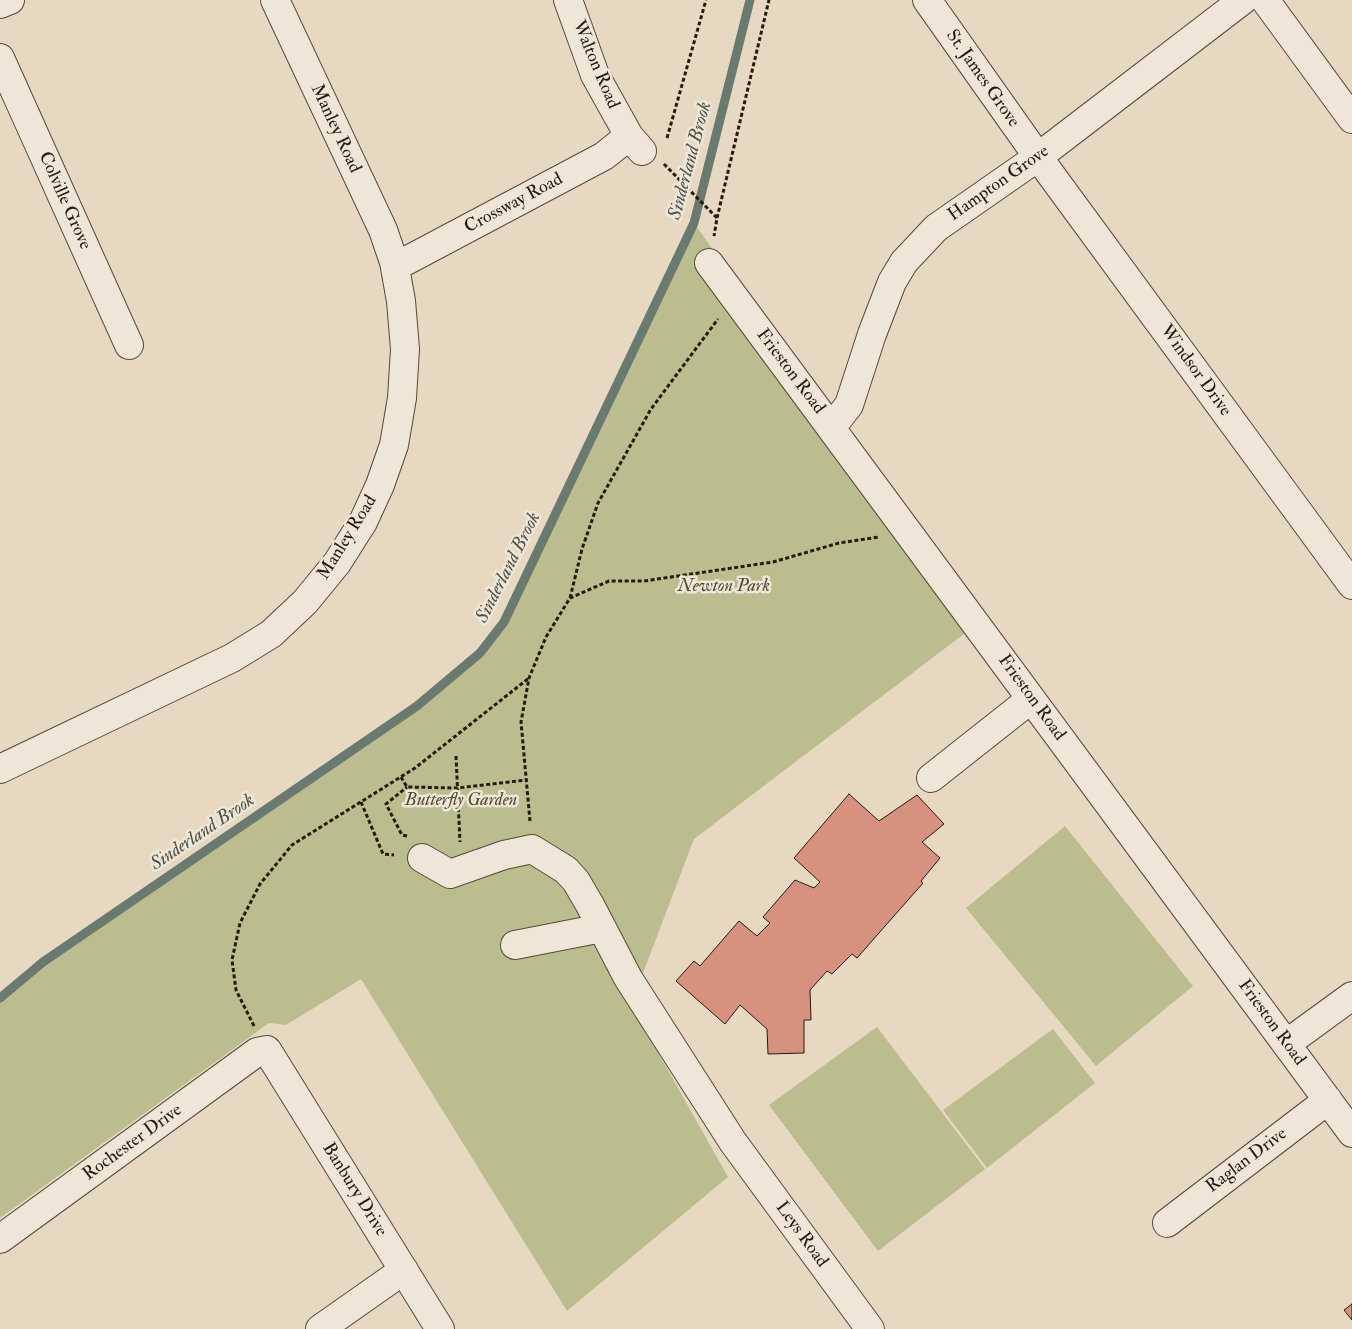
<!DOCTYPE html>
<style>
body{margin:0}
canvas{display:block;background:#e7d8c1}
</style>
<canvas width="1352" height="1329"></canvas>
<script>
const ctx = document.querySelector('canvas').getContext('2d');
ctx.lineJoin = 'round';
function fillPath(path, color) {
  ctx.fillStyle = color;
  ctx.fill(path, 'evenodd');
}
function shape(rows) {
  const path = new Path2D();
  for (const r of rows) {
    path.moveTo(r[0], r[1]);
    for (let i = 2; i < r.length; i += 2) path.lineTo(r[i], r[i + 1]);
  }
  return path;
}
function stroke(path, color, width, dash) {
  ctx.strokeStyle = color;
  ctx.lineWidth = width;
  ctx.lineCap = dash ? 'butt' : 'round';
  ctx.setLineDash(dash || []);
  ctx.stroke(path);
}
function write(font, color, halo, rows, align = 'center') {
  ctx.font = font + ' "IM FELL Double Pica",serif';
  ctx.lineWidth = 5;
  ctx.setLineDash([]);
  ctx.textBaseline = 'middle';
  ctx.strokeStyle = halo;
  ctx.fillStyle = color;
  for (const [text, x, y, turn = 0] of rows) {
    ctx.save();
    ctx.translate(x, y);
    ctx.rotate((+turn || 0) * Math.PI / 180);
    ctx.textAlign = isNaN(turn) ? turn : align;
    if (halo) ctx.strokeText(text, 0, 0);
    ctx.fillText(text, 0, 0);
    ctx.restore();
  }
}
fillPath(shape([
 [694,223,977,624,694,839,640,981,651,1040,728,1177,567,1311,361,979,286,1025,269,1023,0,1218,0,998,43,962,417,706,480,653,504,622],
 [1065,826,1193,986,1096,1066,966,908],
 [877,1027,985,1169,878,1251,769,1105],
 [1053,1029,1095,1083,987,1168,943,1110]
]), '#bcbd8e');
stroke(shape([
 [0,998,43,962,417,706,480,653,504,622,694,223,750,0]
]), '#697a70', 9);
const building = shape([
 [849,794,879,821,917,795,944,824,922,842,940,858,921,881,923,883,857,958,852,954,832,974,827,971,810,990,811,1020,804,1020,804,1053,768,1054,767,1029,740,1005,725,1024,676,981,694,961,700,966,739,921,757,936,770,923,763,917,795,880,814,888,820,882,794,858,849,794],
 [1352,1304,1352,1320,1344,1310,1352,1304]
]);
fillPath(building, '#d6927f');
stroke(building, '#241a0e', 1);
const minor = shape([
 [568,0,595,75,629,136,642,151],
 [927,0,1038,157,1352,585],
 [1265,0,1352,119],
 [0,4,10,0],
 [0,58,129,345],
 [394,262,406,261,604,156,629,136],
 [709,263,1352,1133],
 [831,428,849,405,872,334,892,282,904,262,936,228,1038,157,1243,0],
 [0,769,232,658,271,634,305,602,337,563,363,522,380,485,394,445,402,398,405,349,401,301,394,262,383,230,275,0],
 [931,778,1031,699],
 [422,858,450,874,504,855,532,849,566,870,576,881,590,905,628,978,733,1142,870,1329],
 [515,945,602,928],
 [1286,1044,1352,996],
 [1167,1223,1328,1100],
 [0,1239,257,1052,267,1050,440,1329],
 [320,1329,404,1270]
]);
stroke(minor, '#554a3b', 30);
stroke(shape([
 [667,138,706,0],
 [664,164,717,218,714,236],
 [717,218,769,0],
 [570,598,582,549,598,503,651,409,718,319],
 [456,756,460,842],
 [401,777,407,787,457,788,526,780],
 [361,802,383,854,394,855],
 [530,821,521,722,529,678,546,637,570,598,609,581,644,581,773,562,839,543,879,537],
 [407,836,402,835,386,804,407,787],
 [254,1026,236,990,232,960,240,923,260,884,292,845,415,768,529,678]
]), '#241a0e', 3, [4, 2.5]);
stroke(minor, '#efe6d7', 28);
write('18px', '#241a0e', '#efe6d7', [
 ["Walton Road",595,65,67],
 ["St. James Grove",982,79,55],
 ["Manley Road",335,129,65],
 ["Hampton Grove",999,184,-35],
 ["Colville Grove",64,201,66],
 ["Crossway Road",514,204,-28],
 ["Windsor Drive",1195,371,54],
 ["Frieston Road",790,372,53],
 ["Manley Road",348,538,-58],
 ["Frieston Road",1031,698,54],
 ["Frieston Road",1271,1023,54],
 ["Rochester Drive",133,1143,-36],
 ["Raglan Drive",1247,1161,-37],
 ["Banbury Drive",354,1190,58],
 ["Leys Road",801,1235,54]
]);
write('italic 18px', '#524b34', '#efe6d7', [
 ["Newton Park",724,587],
 ["Butterfly Garden",461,801]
]);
write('italic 19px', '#4c5247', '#efe6d7', [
 ["Sinderland Brook",691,161,-75],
 ["Sinderland Brook",509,568,-63],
 ["Sinderland Brook",203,833,-34]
]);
</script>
